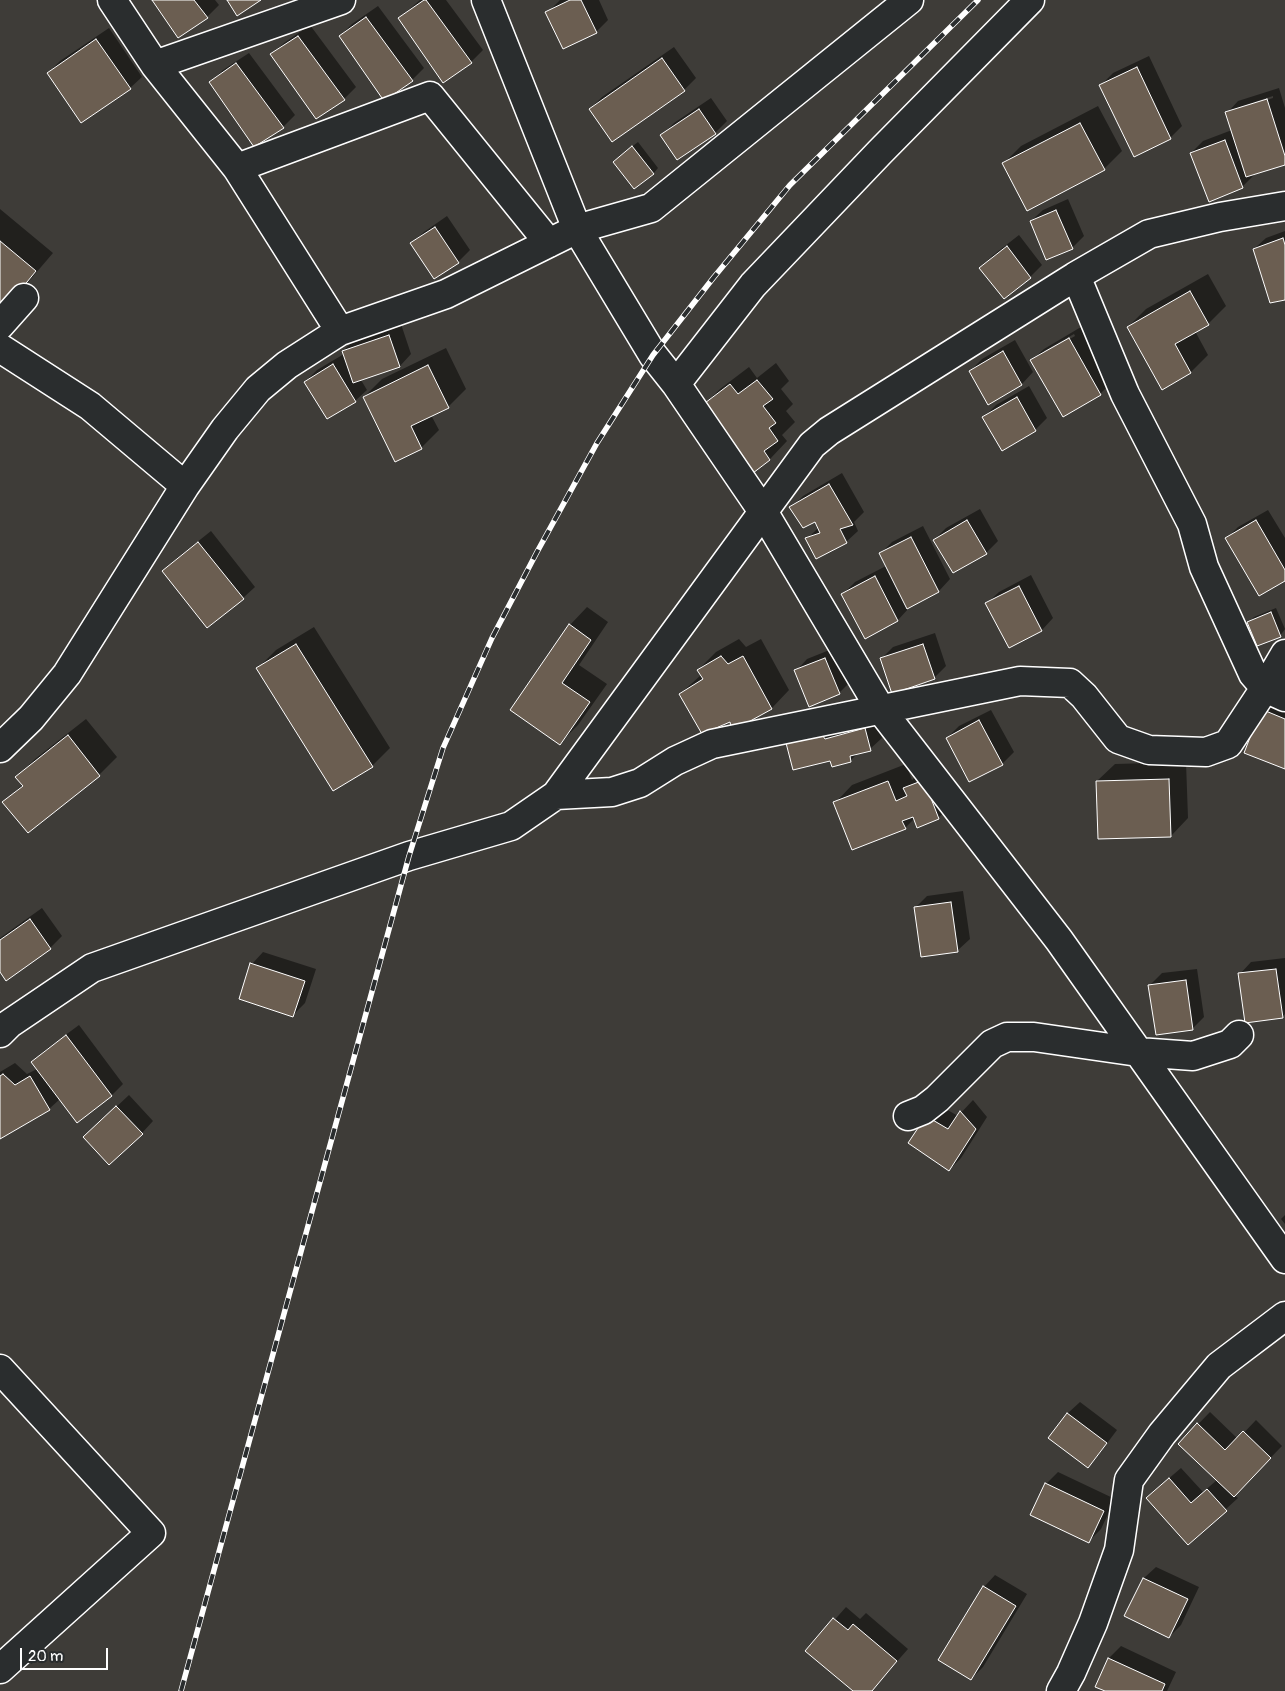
<!DOCTYPE html>
<style>
body{margin:0}
#map{position:relative;width:1285px;height:1691px;overflow:hidden;background:#3e3c38;font-family:Pangolin,sans-serif}
canvas{display:block}
.scale{position:absolute;left:20px;top:1648px;width:88px;height:22px;box-sizing:border-box;border:2px solid #fff;border-top:0;padding-left:6px;font-size:15px;line-height:18px;white-space:nowrap;color:#fff;-webkit-text-stroke:4px #2a2d2e;paint-order:stroke}
</style>
<div id="map">
<canvas width="1285" height="1691"></canvas>
<div class="scale">20 m</div>
</div>
<script>
const ctx = document.querySelector('canvas').getContext('2d');
ctx.lineJoin = 'round';
function fillPath(path, color) {
  ctx.fillStyle = color;
  ctx.fill(path, 'evenodd');
}
function shape(rows) {
  const path = new Path2D();
  for (const r of rows) {
    path.moveTo(r[0], r[1]);
    for (let i = 2; i < r.length; i += 2) path.lineTo(r[i], r[i + 1]);
  }
  return path;
}
function stroke(path, color, width, dash) {
  ctx.strokeStyle = color;
  ctx.lineWidth = width;
  ctx.lineCap = dash ? 'butt' : 'round';
  ctx.setLineDash(dash || []);
  ctx.stroke(path);
}
fillPath(shape([
 [154,0,215,0,219,5,207,17],
 [420,0,446,0,483,50,471,62,443,81,399,18],
 [560,0,599,0,608,20,596,32,564,48,547,13],
 [378,6,424,68,412,80,340,36,352,24],
 [310,25,356,87,344,99,272,54,284,43],
 [109,28,142,77,130,88,48,73,60,61],
 [674,47,696,78,684,90,613,140,590,109,602,97],
 [249,53,295,115,283,127,255,146,211,82,223,70],
 [1149,56,1182,126,1170,138,1101,85,1113,73],
 [1279,88,1285,108,1285,163,1254,174,1254,175,1242,187,1191,153,1203,141,1232,130,1227,113,1238,101],
 [1273,96,1273,98,1239,109,1239,107],
 [711,98,727,121,715,133,662,135,674,123],
 [1098,106,1122,151,1104,169,1003,164,1021,146],
 [638,142,658,168,653,174,620,156],
 [1068,199,1084,236,1072,248,1031,221,1043,210],
 [0,209,53,253,0,315],
 [447,216,470,250,458,262,412,243,424,232],
 [1285,231,1285,298,1254,249,1266,238],
 [1019,235,1042,265,1030,277,1004,297,981,268,992,256],
 [1208,274,1226,306,1208,324,1195,331,1208,355,1191,372,1163,388,1128,327,1146,309],
 [401,324,411,354,400,366,361,380,367,390,355,401,305,382,317,370,344,354,343,351,355,339],
 [1081,327,1112,382,1100,394,1063,415,1032,360,1044,349],
 [1074,334,1075,336,1044,354,1044,351],
 [1015,340,1033,372,1022,384,989,403,970,371,982,359],
 [446,348,466,389,448,407,431,415,439,430,421,448,364,397,382,379],
 [776,363,789,381,781,389,793,404,786,411,795,422,782,435,787,441,770,459,753,471,703,406,720,389,749,367,757,378],
 [1029,386,1047,418,1035,430,984,417,996,405],
 [842,473,864,512,854,522,858,531,846,542,807,539,819,527,816,521,791,508,803,496],
 [980,509,998,541,986,553,934,540,946,528],
 [1268,510,1285,538,1285,579,1227,538,1238,527],
 [923,526,950,579,939,591,909,607,909,608,898,620,866,637,843,594,855,582,886,566,880,554,892,542],
 [211,531,255,587,243,598,164,571,176,559],
 [1031,575,1053,618,1042,630,1010,646,987,603,999,592],
 [587,607,608,622,579,665,607,684,578,725,560,743,512,710,570,625],
 [1276,608,1285,629,1280,636,1249,622,1254,617],
 [314,627,390,748,372,766,258,668,276,650],
 [935,633,946,666,934,678,881,659,893,647],
 [739,639,746,647,761,639,789,690,772,708,733,729,730,720,680,694,701,675,698,670,716,652],
 [837,647,851,681,839,693,796,671,807,659],
 [1274,698,1285,703,1285,767,1262,710],
 [991,710,1014,752,1002,764,947,738,959,726],
 [877,717,882,738,870,749,858,753,850,761,787,743],
 [86,719,117,757,99,775,28,832,4,802,23,784,17,777,35,759],
 [1186,762,1188,818,1171,836,1097,781,1115,764],
 [941,763,956,801,938,818,915,818,905,828,835,803,852,785,906,764,912,780,922,770],
 [923,773,933,800,930,800],
 [963,891,970,939,958,950,922,955,915,908,927,896],
 [42,908,62,936,50,948,7,979,0,970,0,938],
 [263,952,316,969,305,1003,293,1015,252,964],
 [1285,958,1285,1014,1282,1017,1240,974,1251,962],
 [1197,969,1204,1017,1192,1029,1150,985,1162,973],
 [79,1025,123,1084,112,1095,77,1122,60,1099,49,1109,0,1136,0,1072,15,1063,27,1074,37,1069,32,1063,44,1051],
 [129,1095,153,1121,142,1133,96,1126],
 [973,1100,987,1117,961,1158,949,1170,909,1143,939,1105,958,1116],
 [1285,1215,1285,1224,1281,1219],
 [1080,1402,1117,1430,1099,1454,1088,1466,1050,1438,1068,1413],
 [1210,1412,1238,1439,1256,1420,1282,1446,1234,1495,1238,1498,1189,1543,1160,1486,1181,1468,1203,1492,1217,1480,1179,1444],
 [1058,1472,1115,1499,1101,1529,1089,1541,1046,1484],
 [1156,1567,1199,1587,1181,1625,1169,1637,1126,1616,1144,1578],
 [995,1575,1027,1594,983,1667,971,1679,984,1587],
 [846,1607,860,1619,866,1613,908,1649,871,1691,855,1691,807,1651],
 [1121,1646,1176,1672,1167,1691,1108,1691,1097,1686,1109,1658]
]), '#0007');
const building = shape([
 [152,0,194,0,208,18,178,38,152,0],
 [227,0,261,0,237,16,227,0],
 [424,0,426,0,472,63,443,83,398,18,424,0],
 [570,0,581,0,597,33,563,49,545,12,570,0],
 [366,17,413,81,384,101,339,36,366,17],
 [298,36,345,100,316,119,270,54,298,36],
 [96,39,131,89,81,123,47,73,96,39],
 [662,58,685,91,612,142,589,109,662,58],
 [236,63,284,128,254,147,209,82,236,63],
 [1137,67,1171,139,1134,157,1099,85,1137,67],
 [1267,99,1285,156,1285,165,1246,177,1225,112,1267,99],
 [699,109,716,134,677,160,660,135,699,109],
 [1080,123,1105,170,1027,211,1002,163,1080,123],
 [1225,140,1243,188,1209,202,1190,153,1225,140],
 [632,146,654,174,634,189,613,162,632,146],
 [1056,210,1073,249,1046,260,1030,221,1056,210],
 [435,227,459,263,434,279,410,243,435,227],
 [1283,238,1285,245,1285,300,1270,303,1253,249,1283,238],
 [0,241,36,271,0,315,0,241],
 [1007,246,1031,278,1004,299,979,268,1007,246],
 [1190,291,1209,325,1175,344,1191,373,1162,390,1127,327,1190,291],
 [389,335,400,367,353,383,342,351,389,335],
 [1069,338,1101,395,1063,417,1030,360,1069,338],
 [1003,351,1022,385,988,405,969,371,1003,351],
 [333,364,356,402,327,419,304,382,333,364],
 [428,365,449,408,411,426,422,449,395,462,363,397,428,365],
 [757,380,773,399,763,406,776,423,769,428,778,441,764,451,770,460,753,473,701,406,730,384,738,394,757,380],
 [1017,397,1036,431,1002,451,982,417,1017,397],
 [829,484,853,525,840,529,847,543,816,559,805,538,820,533,815,522,803,528,789,507,829,484],
 [967,520,987,554,953,573,933,540,967,520],
 [1256,520,1285,570,1285,581,1259,596,1225,538,1256,520],
 [911,537,939,592,907,609,879,553,911,537],
 [198,542,244,599,207,628,162,571,198,542],
 [875,576,898,621,865,639,841,594,875,576],
 [1019,586,1042,631,1009,648,985,603,1019,586],
 [1271,612,1281,637,1257,646,1247,622,1271,612],
 [569,624,591,640,562,683,590,702,560,745,510,710,569,624],
 [296,644,373,767,333,791,256,668,296,644],
 [923,644,935,679,892,694,880,658,923,644],
 [721,656,728,664,743,656,772,709,732,731,730,722,702,734,679,694,703,679,697,670,721,656],
 [825,658,840,694,809,707,794,670,825,658],
 [1261,709,1285,719,1285,769,1244,753,1261,709],
 [979,720,1003,765,969,782,946,738,979,720],
 [865,728,871,751,850,756,851,762,832,767,830,761,793,770,786,743,821,733,825,739,865,728],
 [68,735,100,776,28,833,2,802,23,786,15,777,68,735],
 [1169,779,1171,837,1098,839,1096,781,1169,779],
 [924,780,939,819,917,828,913,817,902,821,906,829,852,850,833,802,888,781,896,801,907,796,903,788,924,780],
 [951,902,958,952,921,957,914,907,951,902],
 [30,919,51,949,6,981,0,972,0,940,30,919],
 [250,963,305,981,293,1017,239,999,250,963],
 [1276,969,1283,1018,1245,1023,1238,973,1276,969],
 [1186,980,1193,1030,1156,1035,1148,985,1186,980],
 [66,1035,112,1096,77,1123,31,1062,66,1035],
 [3,1074,15,1085,30,1076,50,1110,0,1139,0,1076,3,1074],
 [116,1106,143,1134,109,1165,83,1137,116,1106],
 [960,1111,976,1129,949,1171,908,1143,926,1116,948,1129,960,1111],
 [1067,1413,1107,1443,1088,1468,1048,1438,1067,1413],
 [1197,1423,1225,1450,1243,1431,1271,1458,1234,1497,1178,1444,1197,1423],
 [1169,1478,1191,1503,1207,1489,1227,1511,1188,1545,1146,1498,1169,1478],
 [1045,1483,1104,1511,1089,1543,1030,1515,1045,1483],
 [1143,1578,1188,1599,1169,1638,1124,1616,1143,1578],
 [983,1586,1016,1606,971,1680,938,1660,983,1586],
 [833,1618,848,1630,853,1624,897,1661,872,1691,853,1691,805,1651,833,1618],
 [1108,1658,1165,1684,1162,1691,1105,1691,1095,1687,1108,1658]
]);
fillPath(building, '#6b5e51');
stroke(building, '#fff', 1);
const minor = shape([
 [112,0,155,65,237,168,340,331,446,294,577,229,651,208,909,0],
 [486,0,577,229,653,355,676,384,764,513,881,710,1059,940,1285,1259],
 [155,65,341,0],
 [237,168,430,96,549,243],
 [1076,276,1125,394,1192,524,1204,567,1253,674,1265,688,1285,697],
 [0,325,24,298],
 [0,348,90,406,185,486],
 [676,384,753,285,880,152,1030,0],
 [0,748,31,718,67,674,185,486,225,429,258,389,287,365,340,331],
 [556,795,612,792,640,783,675,761,712,744,1020,681,1070,683,1084,696,1118,739,1149,750,1206,752,1228,744,1265,688,1285,654],
 [0,1033,9,1024,92,968,409,856,511,826,556,795,812,445,829,431,1076,276,1149,234,1220,217,1285,206],
 [908,1116,923,1110,937,1099,992,1044,1007,1037,1034,1037,1138,1052,1193,1056,1230,1044,1239,1035],
 [0,1369,151,1533,0,1669],
 [1061,1691,1071,1673,1093,1623,1119,1550,1129,1480,1162,1434,1219,1366,1285,1316]
]);
stroke(minor, '#fff', 31);
stroke(minor, '#2a2d2e', 28);
const rail = shape([
 [181,1691,409,856,443,748,492,638,537,552,597,443,653,355,714,277,790,185,978,0]
]);
stroke(rail, '#fff', 5.5);
stroke(rail, '#2a2d2e', 4, [11]);
</script>
